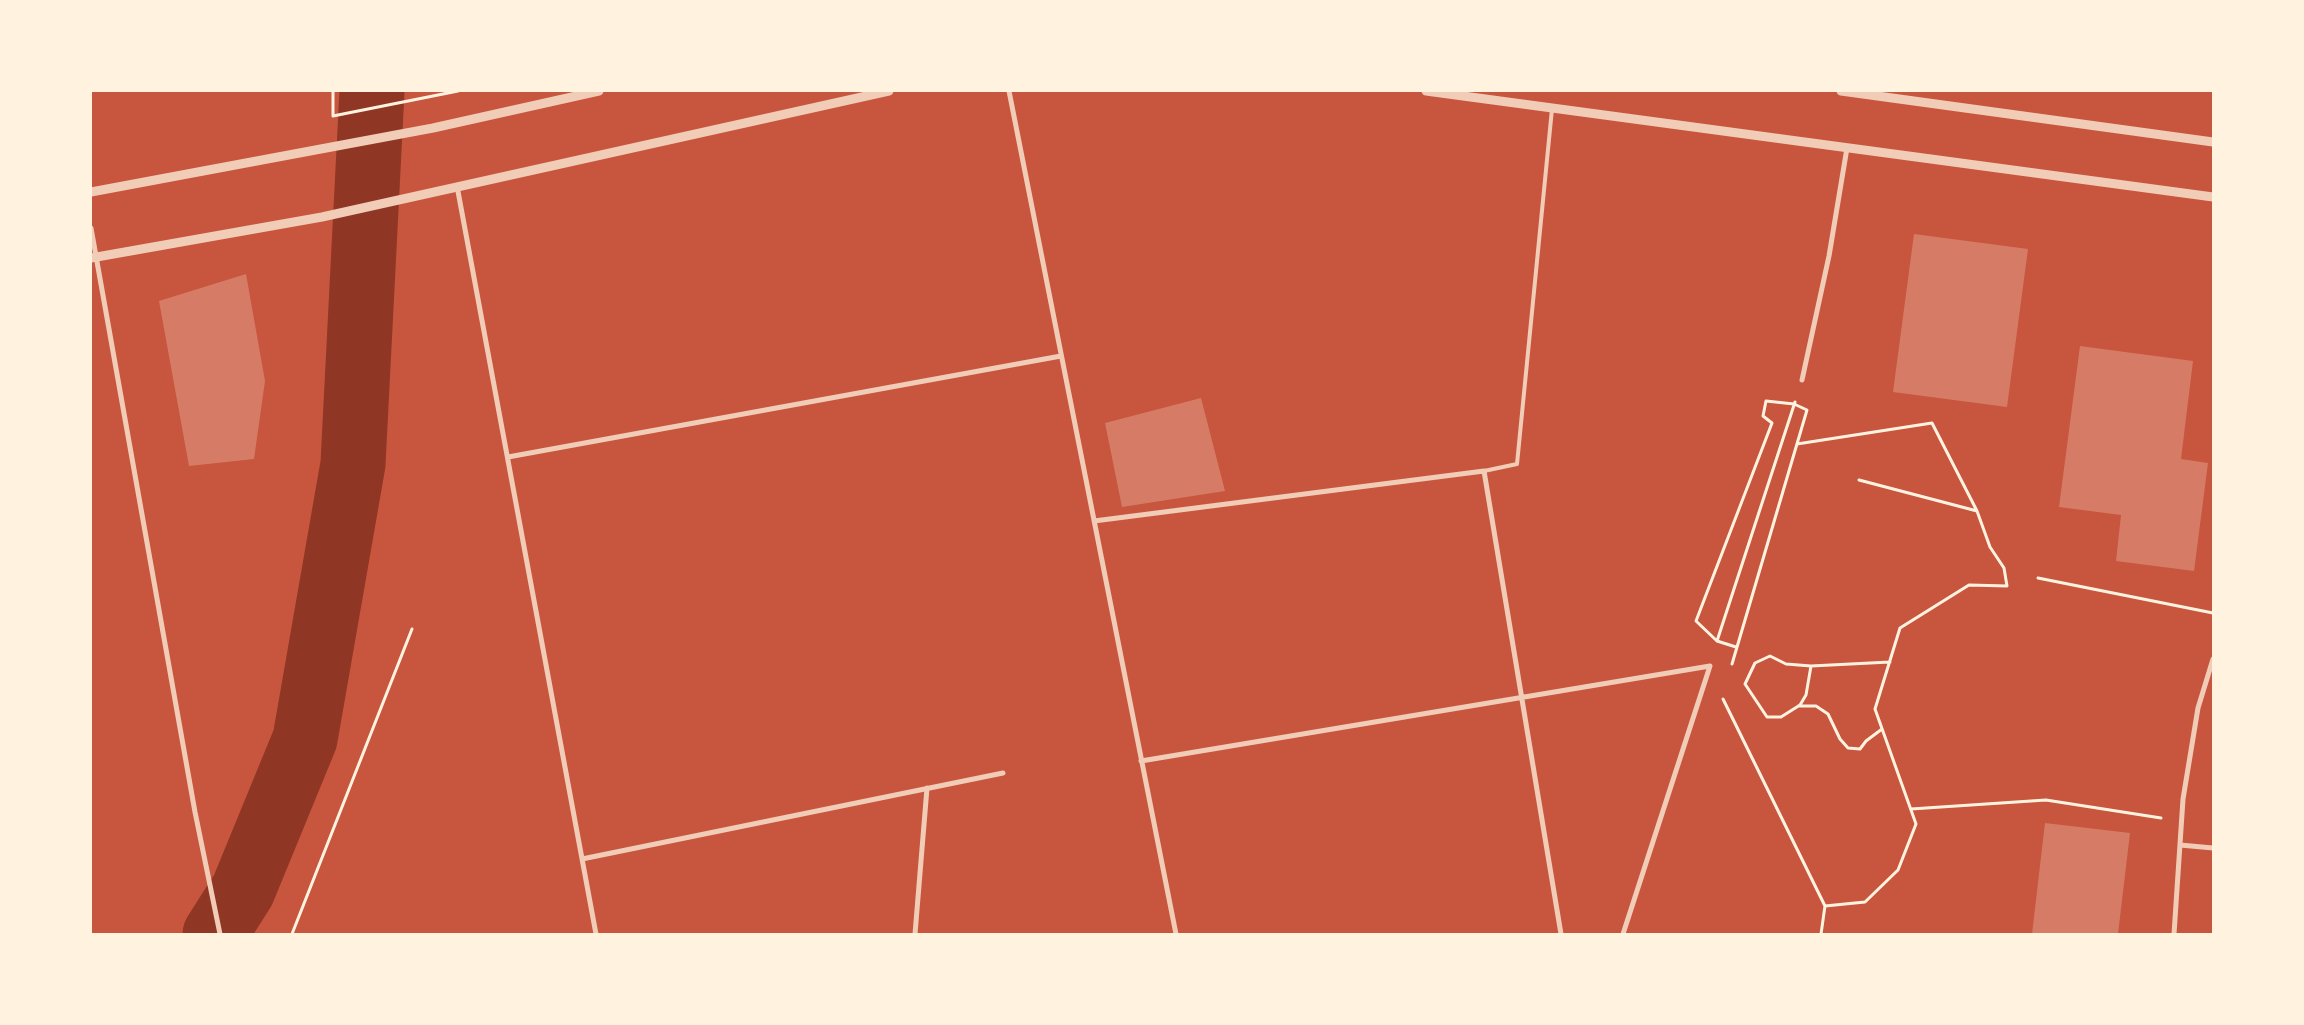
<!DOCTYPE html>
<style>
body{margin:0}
#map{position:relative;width:2304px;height:1025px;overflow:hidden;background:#c8553d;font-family:Lora,serif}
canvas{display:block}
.frame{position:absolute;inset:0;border:92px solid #fff3e0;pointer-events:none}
</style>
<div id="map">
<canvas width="2304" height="1025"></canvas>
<div class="frame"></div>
</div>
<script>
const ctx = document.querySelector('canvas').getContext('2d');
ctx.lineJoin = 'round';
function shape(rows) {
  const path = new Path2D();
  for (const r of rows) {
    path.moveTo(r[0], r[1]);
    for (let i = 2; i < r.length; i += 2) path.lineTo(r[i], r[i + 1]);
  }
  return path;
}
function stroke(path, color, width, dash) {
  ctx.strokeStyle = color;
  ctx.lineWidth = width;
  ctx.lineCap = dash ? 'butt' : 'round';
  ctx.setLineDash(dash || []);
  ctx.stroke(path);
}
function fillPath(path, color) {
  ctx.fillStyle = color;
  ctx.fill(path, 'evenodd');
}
stroke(shape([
 [215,934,243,890,305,739,353,464,372,91]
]), '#8f3625', 65);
fillPath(shape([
 [1914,234,2028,249,2007,407,1893,392],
 [246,274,265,381,254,459,189,466,159,301],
 [2080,346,2193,361,2181,459,2208,463,2194,571,2116,561,2121,515,2059,507],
 [1201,398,1225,491,1122,507,1105,423],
 [2045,823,2130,833,2118,934,2032,934]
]), '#d67c66');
stroke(shape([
 [333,91,333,116,458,91],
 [1859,480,1977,511],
 [2038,578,2213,613],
 [1717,641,1795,402],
 [1732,664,1807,410,1794,404,1766,401,1763,416,1772,423,1696,621,1717,641,1736,647],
 [1811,666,1806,695,1800,705,1781,717,1767,717,1745,684,1755,663,1770,656,1786,664,1811,666,1890,662],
 [1723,699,1825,906,1865,902,1898,870,1916,824,1875,709,1900,628,1969,585,2007,586,2004,568,1990,547,1977,511,1932,423,1797,444],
 [1798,706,1816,706,1828,714,1840,739,1848,748,1860,749,1866,741,1882,729],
 [1911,809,2046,800,2161,818],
 [292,934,412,629],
 [1821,934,1825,906]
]), '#fff3e0', 3);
stroke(shape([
 [1484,471,1517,464,1552,109]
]), '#f1ccb7', 4);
stroke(shape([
 [1009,91,1176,934],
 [457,186,596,934],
 [91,228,195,812,220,934],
 [1802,380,1829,256,1847,148],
 [508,457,1061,356],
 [1094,521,1484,471,1561,934],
 [1141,761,1710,666,1623,934],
 [2180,845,2213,848],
 [582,859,1003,773],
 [915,934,927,788],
 [2174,934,2183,799,2198,708,2213,659]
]), '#f1ccb7', 5);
stroke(shape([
 [1426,91,2213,197],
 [1841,91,2213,142],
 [91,192,433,128,599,91],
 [91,258,322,217,889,91]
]), '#f1ccb7', 9);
</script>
